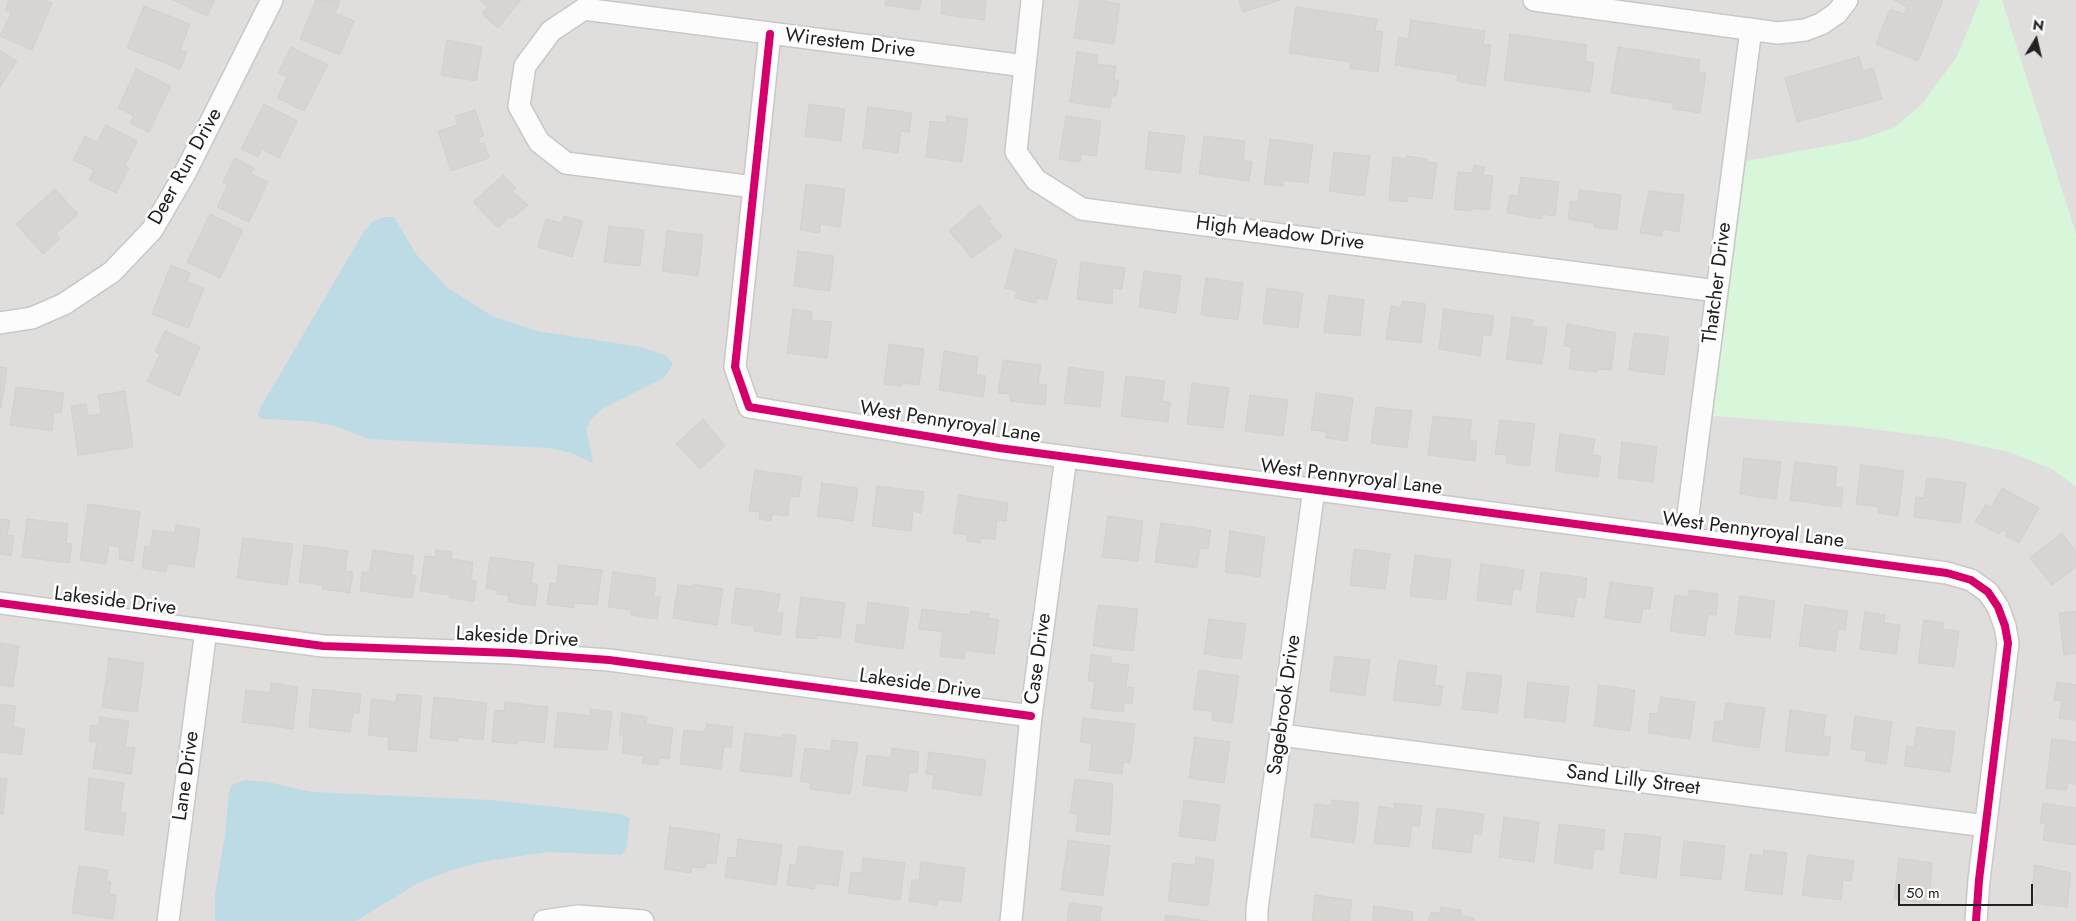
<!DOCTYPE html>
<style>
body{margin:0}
#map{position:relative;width:2076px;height:921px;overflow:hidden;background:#f0eeeb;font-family:Jost,sans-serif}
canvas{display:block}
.north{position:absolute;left:2011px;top:15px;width:50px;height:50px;-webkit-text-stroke:4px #fff;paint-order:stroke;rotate:9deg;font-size:14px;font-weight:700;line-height:20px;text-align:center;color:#222}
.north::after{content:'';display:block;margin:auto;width:18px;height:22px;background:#222;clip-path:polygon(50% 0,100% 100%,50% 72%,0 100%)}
.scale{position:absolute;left:1898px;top:884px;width:135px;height:22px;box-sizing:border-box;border:2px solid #222;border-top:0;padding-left:6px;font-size:15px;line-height:18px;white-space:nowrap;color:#222;-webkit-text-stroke:4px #fff;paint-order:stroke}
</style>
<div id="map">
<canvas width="2076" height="921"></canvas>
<div class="north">N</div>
<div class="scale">50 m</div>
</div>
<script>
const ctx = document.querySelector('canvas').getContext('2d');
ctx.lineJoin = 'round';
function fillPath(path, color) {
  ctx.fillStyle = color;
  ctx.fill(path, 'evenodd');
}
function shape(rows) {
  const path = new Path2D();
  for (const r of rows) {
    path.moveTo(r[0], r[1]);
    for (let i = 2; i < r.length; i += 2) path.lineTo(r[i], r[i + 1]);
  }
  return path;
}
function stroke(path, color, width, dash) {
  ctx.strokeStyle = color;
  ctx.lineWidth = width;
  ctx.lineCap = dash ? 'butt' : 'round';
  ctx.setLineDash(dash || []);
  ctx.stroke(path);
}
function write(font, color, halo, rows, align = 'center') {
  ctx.font = font + ' Jost,sans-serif';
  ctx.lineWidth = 5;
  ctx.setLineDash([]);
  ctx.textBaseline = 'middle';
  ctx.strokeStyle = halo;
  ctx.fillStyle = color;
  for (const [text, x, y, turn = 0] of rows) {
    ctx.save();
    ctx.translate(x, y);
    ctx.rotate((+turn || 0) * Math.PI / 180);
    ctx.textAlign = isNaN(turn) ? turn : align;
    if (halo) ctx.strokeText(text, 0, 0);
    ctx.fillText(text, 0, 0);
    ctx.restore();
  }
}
fillPath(shape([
 [0,0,2076,0,2076,921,0,921]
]), '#dfdedc');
fillPath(shape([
 [1980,0,2002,0,2076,234,2076,487,2052,469,2009,452,1943,438,1848,426,1713,416,1746,161,1859,140,1895,127,1922,104,1956,58]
]), '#d8f6d9');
fillPath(shape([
 [385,217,394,217,416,254,448,288,492,316,537,331,641,347,665,355,673,363,670,369,665,377,602,409,592,418,586,428,593,463,572,453,550,448,368,439,336,426,307,421,262,419,258,416,259,410,363,233,373,221],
 [244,780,268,782,312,792,491,800,621,814,630,818,626,850,621,855,547,852,487,861,451,870,418,883,356,921,215,921,215,894,225,835,229,792,232,785]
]), '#bcdbe5');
const building = shape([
 [9,0,45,0,52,3,32,50,0,36,11,13,5,10,9,0],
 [173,0,215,0,207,16,173,0],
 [316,0,340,1,335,13,354,21,340,55,300,39,316,0],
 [480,0,521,0,498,28,482,14,488,7,480,0],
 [886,0,921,0,919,10,885,5,886,0],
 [942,0,986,0,984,20,941,14,942,0],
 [1080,0,1100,0,1120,4,1114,44,1074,38,1080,0],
 [1239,0,1281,0,1243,12,1239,0],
 [1894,0,1943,0,1918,61,1876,44,1890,9,1904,14,1907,7,1894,0],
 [144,6,190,24,180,50,187,52,180,69,127,48,144,6],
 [1296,7,1377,19,1375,31,1383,32,1378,72,1350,68,1351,62,1289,53,1296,7],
 [1411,20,1485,31,1483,44,1491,45,1485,86,1457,81,1458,75,1395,65,1399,37,1408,39,1411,20],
 [1510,34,1587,45,1585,61,1594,63,1590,92,1504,80,1510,34],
 [447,40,482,47,476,81,441,75,447,40],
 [291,47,328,65,304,111,277,98,287,77,278,73,291,47],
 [1618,47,1700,60,1698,72,1706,73,1700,113,1673,109,1673,103,1611,93,1618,47],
 [0,50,17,61,0,87,0,50],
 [1077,52,1098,55,1096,64,1116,66,1114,80,1119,80,1116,96,1112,96,1110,108,1070,102,1077,52],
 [1859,57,1863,71,1873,68,1882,99,1797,122,1785,78,1859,57],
 [136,69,171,86,149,132,130,123,134,116,118,108,136,69],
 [264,104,297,121,279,158,262,149,258,157,241,149,264,104],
 [809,104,845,109,841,141,805,136,809,104],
 [868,107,912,113,909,132,901,131,898,153,863,148,868,107],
 [475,110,484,136,478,137,480,144,484,143,489,158,451,171,438,131,458,125,455,116,475,110],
 [947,116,968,119,962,162,926,157,930,121,946,123,947,116],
 [1066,116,1101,121,1096,156,1081,154,1080,162,1059,159,1066,116],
 [106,125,137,141,125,166,129,168,116,193,89,180,94,170,73,160,85,136,97,142,106,125],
 [1149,132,1185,136,1180,173,1145,169,1149,132],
 [1204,136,1245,141,1243,160,1252,162,1249,181,1199,174,1204,136],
 [1270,139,1313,145,1308,183,1284,180,1283,186,1264,184,1270,139],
 [1334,152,1370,156,1364,196,1329,191,1334,152],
 [1407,156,1427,159,1426,162,1437,163,1432,199,1408,196,1407,202,1389,200,1393,157,1407,159,1407,156],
 [235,158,254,168,251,174,268,182,249,222,217,207,228,185,223,182,235,158],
 [1474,165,1485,167,1483,175,1493,176,1489,210,1472,208,1472,211,1454,209,1458,172,1473,173,1474,165],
 [503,175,516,188,512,191,528,205,512,218,510,216,498,228,473,202,503,175],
 [1521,177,1559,182,1555,216,1542,214,1541,219,1507,213,1510,195,1518,196,1521,177],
 [806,184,845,189,840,227,821,224,819,233,800,230,806,184],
 [55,189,78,214,56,234,60,239,43,254,16,224,55,189],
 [1580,190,1621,195,1617,230,1594,227,1594,223,1568,219,1571,201,1578,202,1580,190],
 [1649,191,1684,195,1679,232,1663,229,1662,236,1640,233,1649,191],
 [979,205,991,219,988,221,1002,236,972,258,949,231,979,205],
 [210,214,243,230,220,278,187,262,210,214],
 [564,216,583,221,572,257,538,247,546,219,562,223,564,216],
 [609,226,644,230,640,266,604,262,609,226],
 [667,231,703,235,698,276,662,271,667,231],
 [1015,249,1057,260,1047,300,1037,298,1035,303,1015,298,1017,291,1005,288,1015,249],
 [798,251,834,256,830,291,794,286,798,251],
 [1081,262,1125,268,1122,289,1113,288,1112,304,1077,299,1081,262],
 [171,265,190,273,187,282,204,288,188,328,152,314,171,265],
 [1144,271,1181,276,1176,313,1139,307,1144,271],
 [1206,278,1243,283,1238,320,1201,315,1206,278],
 [1267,288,1303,293,1298,328,1263,323,1267,288],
 [1329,295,1364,300,1360,336,1324,332,1329,295],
 [1402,301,1426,304,1421,343,1386,339,1391,306,1401,308,1402,301],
 [793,309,812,312,811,320,832,322,827,358,787,353,793,309],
 [1444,309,1494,316,1491,336,1483,335,1480,356,1439,349,1444,309],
 [1512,317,1533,320,1532,326,1547,328,1542,364,1506,359,1512,317],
 [1567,324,1616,333,1611,370,1598,369,1598,372,1569,369,1572,347,1564,346,1567,324],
 [165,331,200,347,179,396,147,381,160,354,155,352,165,331],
 [1634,333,1669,337,1664,375,1629,370,1634,333],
 [889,344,924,349,919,385,902,383,902,386,884,384,889,344],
 [944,351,978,357,976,374,986,376,983,397,939,390,944,351],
 [1003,360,1041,365,1038,384,1047,385,1045,405,1010,401,1010,394,998,393,1003,360],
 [0,367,7,368,1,408,0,408,0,367],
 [1069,367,1104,372,1100,407,1064,403,1069,367],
 [1126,376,1165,381,1162,401,1170,402,1168,422,1121,416,1126,376],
 [1192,383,1229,388,1223,428,1187,424,1192,383],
 [16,387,64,393,61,413,54,412,52,431,10,425,16,387],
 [125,391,133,447,78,455,71,406,86,404,88,416,101,414,98,395,125,391],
 [1316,393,1353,398,1347,441,1326,438,1327,432,1311,430,1316,393],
 [1250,395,1288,400,1283,436,1245,431,1250,395],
 [1376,407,1412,411,1407,448,1371,443,1376,407],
 [1433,416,1472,420,1469,440,1477,441,1475,461,1428,455,1433,416],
 [703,419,725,446,700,469,676,444,703,419],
 [1500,420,1535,424,1529,466,1506,463,1507,455,1495,454,1500,420],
 [1560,434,1595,439,1592,455,1601,456,1598,477,1555,471,1560,434],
 [1622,442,1657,447,1653,482,1618,478,1622,442],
 [1744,458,1781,462,1776,499,1740,494,1744,458],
 [1795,462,1837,467,1835,487,1843,488,1841,507,1790,500,1795,462],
 [1861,465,1904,471,1898,516,1878,513,1879,507,1856,504,1861,465],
 [755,470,802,477,799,497,790,496,788,516,772,514,771,521,759,519,760,512,749,511,755,470],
 [1927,478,1966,483,1960,523,1914,517,1916,497,1924,498,1927,478],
 [822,483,858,488,853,521,817,516,822,483],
 [877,486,924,492,921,513,913,511,911,531,872,526,877,486],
 [2002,488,2039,508,2019,543,2005,536,2007,532,2002,530,1999,534,1975,522,1986,504,1991,507,2002,488],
 [959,495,1008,503,1006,521,997,520,995,539,981,538,980,543,967,541,967,535,953,533,959,495],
 [88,504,140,512,133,561,119,559,120,547,109,545,106,564,80,560,88,504],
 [1108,516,1143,521,1138,561,1102,557,1108,516],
 [0,519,10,520,7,535,14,536,11,556,0,554,0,519],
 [27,519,68,524,66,543,72,544,69,563,22,557,27,519],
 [1161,523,1211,530,1208,549,1200,548,1197,568,1155,562,1161,523],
 [176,525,200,529,194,567,168,563,166,572,142,568,145,546,150,547,153,530,175,533,176,525],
 [1230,531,1265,537,1260,577,1225,572,1230,531],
 [2062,533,2076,551,2076,567,2052,585,2030,558,2062,533],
 [243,538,293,544,287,585,237,578,243,538],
 [304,545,348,551,345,571,353,572,350,593,322,589,323,585,299,582,304,545],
 [1354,549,1390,554,1385,589,1350,585,1354,549],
 [373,550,414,556,411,575,416,576,412,598,360,591,362,572,369,573,373,550],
 [436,550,452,552,451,559,473,562,471,580,476,581,474,601,450,598,450,595,420,591,425,556,436,557,436,550],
 [1415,555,1451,560,1446,600,1410,596,1415,555],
 [490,557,534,563,531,583,538,585,535,606,508,602,509,595,497,594,497,590,486,588,490,557],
 [1481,564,1524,570,1521,590,1513,589,1511,605,1477,600,1481,564],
 [559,565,602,570,597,605,574,603,574,608,547,604,550,583,556,584,559,565],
 [613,572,656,578,654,597,660,597,657,619,631,615,631,610,608,607,613,572],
 [1541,572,1587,578,1585,598,1577,596,1574,617,1536,612,1541,572],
 [1610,582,1653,588,1650,609,1643,608,1640,623,1605,618,1610,582],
 [693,584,723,589,717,625,673,618,678,585,693,587,693,584],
 [736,588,780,594,777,612,783,613,780,635,754,631,754,626,731,623,736,588],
 [1689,590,1718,594,1716,615,1708,614,1705,636,1670,631,1675,595,1688,597,1689,590],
 [1740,596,1775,601,1770,638,1735,634,1740,596],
 [801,597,845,603,840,638,817,635,816,639,796,637,801,597],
 [868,602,909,608,903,649,855,642,857,624,865,625,868,602],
 [1098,605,1138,609,1133,651,1093,646,1098,605],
 [1805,605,1848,611,1845,630,1838,629,1835,651,1799,646,1805,605],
 [922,609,970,615,970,611,989,614,988,618,999,620,994,654,965,650,964,659,940,656,943,632,919,629,922,609],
 [2076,611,2076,653,2064,655,2059,613,2076,611],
 [1865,612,1885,615,1884,623,1900,625,1896,654,1860,649,1865,612],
 [1209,619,1246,624,1241,659,1204,654,1209,619],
 [1924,620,1944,623,1942,629,1959,631,1954,667,1918,663,1924,620],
 [0,643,19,646,13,687,0,685,0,643],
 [1091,655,1111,657,1111,663,1129,665,1126,687,1134,688,1132,704,1124,703,1123,712,1091,708,1095,682,1088,681,1091,655],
 [1335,656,1370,660,1365,696,1330,691,1335,656],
 [109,658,144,663,137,712,102,707,109,658],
 [1399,660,1437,666,1434,685,1443,686,1440,706,1393,700,1399,660],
 [1199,670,1239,676,1232,723,1212,720,1213,711,1193,709,1199,670],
 [1467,672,1502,676,1497,713,1462,709,1467,672],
 [1528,682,1569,687,1565,722,1524,717,1528,682],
 [2057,682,2076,685,2076,720,2059,718,2062,701,2054,700,2057,682],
 [271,683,298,687,293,729,242,722,246,690,270,693,271,683],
 [1599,685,1635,690,1630,731,1594,726,1599,685],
 [313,689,361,694,359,713,353,713,350,732,309,727,313,689],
 [397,694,422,696,416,752,388,749,389,737,368,735,372,699,396,702,397,694],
 [434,697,487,703,483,740,459,737,458,741,430,738,434,697],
 [1661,697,1695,702,1690,739,1648,733,1650,713,1658,714,1661,697],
 [505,702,548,707,544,743,518,740,518,744,492,742,495,710,504,711,505,702],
 [1726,703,1765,708,1759,748,1712,741,1715,721,1723,722,1726,703],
 [0,704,16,706,13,727,25,729,21,755,0,752,0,704],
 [591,709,612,712,607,750,554,747,558,712,590,716,591,709],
 [1790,710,1826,715,1823,736,1831,737,1828,756,1785,751,1790,710],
 [622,713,647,717,646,724,673,728,669,759,659,758,658,765,642,763,644,756,622,753,624,736,619,735,622,713],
 [1855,716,1892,722,1886,764,1865,761,1867,751,1851,749,1855,716],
 [100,717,129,721,125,747,135,748,131,774,93,768,97,742,89,741,91,725,99,726,100,717],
 [1083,718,1135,724,1130,763,1123,762,1122,774,1089,770,1092,744,1080,742,1083,718],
 [707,724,733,727,731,747,724,746,721,769,680,764,684,730,705,732,707,724],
 [1917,727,1955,732,1950,772,1904,766,1907,746,1914,747,1917,727],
 [745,733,782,738,783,734,796,736,791,777,740,771,745,733],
 [1195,737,1230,742,1224,783,1189,778,1195,737],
 [2052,739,2076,742,2076,784,2068,783,2066,790,2046,788,2052,739],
 [832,740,858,743,850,794,810,789,811,783,800,781,805,748,831,751,832,740],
 [892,748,919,752,917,773,909,772,907,791,863,785,867,755,891,758,892,748],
 [929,752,986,760,981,796,932,788,934,775,926,774,929,752],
 [0,778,7,779,3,814,0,814,0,778],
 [89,778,124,783,120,812,126,813,123,835,85,830,89,778],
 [1075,779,1113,784,1110,835,1076,831,1078,814,1070,813,1075,779],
 [1184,800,1220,805,1215,841,1179,836,1184,800],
 [1332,800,1359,803,1354,843,1311,837,1315,804,1331,806,1332,800],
 [1394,803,1422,806,1419,827,1412,825,1409,847,1374,843,1379,806,1394,809,1394,803],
 [2043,803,2076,808,2076,845,2043,840,2046,824,2040,823,2043,803],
 [1437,808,1484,814,1481,835,1473,833,1471,853,1432,848,1437,808],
 [1504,817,1539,822,1534,862,1499,857,1504,817],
 [1559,824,1605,830,1603,850,1594,849,1592,869,1554,863,1559,824],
 [670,827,720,834,716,864,706,863,705,868,692,867,691,873,664,869,670,827],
 [1625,833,1661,837,1656,878,1620,873,1625,833],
 [738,839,782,845,776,885,725,877,728,857,736,858,738,839],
 [1068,840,1110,846,1103,896,1061,890,1068,840],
 [1684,841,1725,846,1721,880,1680,875,1684,841],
 [799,846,843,852,838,886,815,883,814,889,787,885,790,864,796,865,799,846],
 [1764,850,1787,853,1782,895,1745,890,1750,854,1763,856,1764,850],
 [1808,855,1854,861,1851,881,1843,880,1841,900,1802,895,1808,855],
 [1196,857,1214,860,1208,906,1168,901,1173,863,1195,865,1196,857],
 [863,858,905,863,900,900,848,893,851,872,862,873,863,858],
 [1899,858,1932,863,1929,904,1894,899,1899,858],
 [921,862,965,868,961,902,938,899,937,905,909,901,912,880,919,880,921,862],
 [2035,865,2071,873,2067,907,2034,903,2036,887,2032,886,2035,865],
 [79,866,108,870,106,881,111,882,109,894,116,895,113,919,72,913,79,866],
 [1315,895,1352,900,1349,921,1312,921,1315,895],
 [1070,903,1102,907,1100,921,1067,921,1070,903],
 [1374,906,1413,912,1412,921,1372,921,1374,906],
 [1441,907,1461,910,1461,916,1474,918,1474,921,1429,921,1431,912,1440,913,1441,907],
 [1166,915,1208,921,1165,921,1166,915]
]);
fillPath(building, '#d7d4d2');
stroke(building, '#d4d0cc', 1);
const minor = shape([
 [1032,0,1016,152,1036,180,1082,209,1717,291],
 [1534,0,1778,33,1805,30,1821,24,1837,13,1847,0],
 [770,34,735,367,749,407,999,448,1947,573,1971,580,1988,592,1998,607,2005,626,2008,643,1979,880,1976,921],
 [754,187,566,163,539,142,519,106,525,66,551,31,584,9,1025,66],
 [0,323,32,318,64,304,112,272,152,230,184,175,272,0],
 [1685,538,1751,29],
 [0,603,323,646,511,653,609,660,1031,716],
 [1281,735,1986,826],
 [168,921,206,630],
 [544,921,578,916,643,921],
 [1011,921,1031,716,1066,457],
 [1257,921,1257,909,1314,489]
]);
stroke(minor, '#c9c8c7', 24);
stroke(minor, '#fdfcfc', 21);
stroke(shape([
 [770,34,735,367,749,407,999,448,1947,573,1971,580,1988,592,1998,607,2005,626,2008,643,1979,880,1976,921],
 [0,603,323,646,511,653,609,660,1031,716]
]), '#d6006c', 8);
write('20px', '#222', '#fff', [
 ["Wirestem Drive",850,44,7],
 ["Deer Run Drive",186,167,-61],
 ["High Meadow Drive",1280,234,7],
 ["Thatcher Drive",1718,283,-83],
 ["West Pennyroyal Lane",950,423,9],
 ["West Pennyroyal Lane",1351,478,7],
 ["West Pennyroyal Lane",1753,531,7],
 ["Lakeside Drive",115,602,7],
 ["Lakeside Drive",517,638,3],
 ["Case Drive",1039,659,-82],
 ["Lakeside Drive",920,685,8],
 ["Sagebrook Drive",1285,705,-82],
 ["Lane Drive",187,776,-82],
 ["Sand Lilly Street",1633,781,7]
]);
</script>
